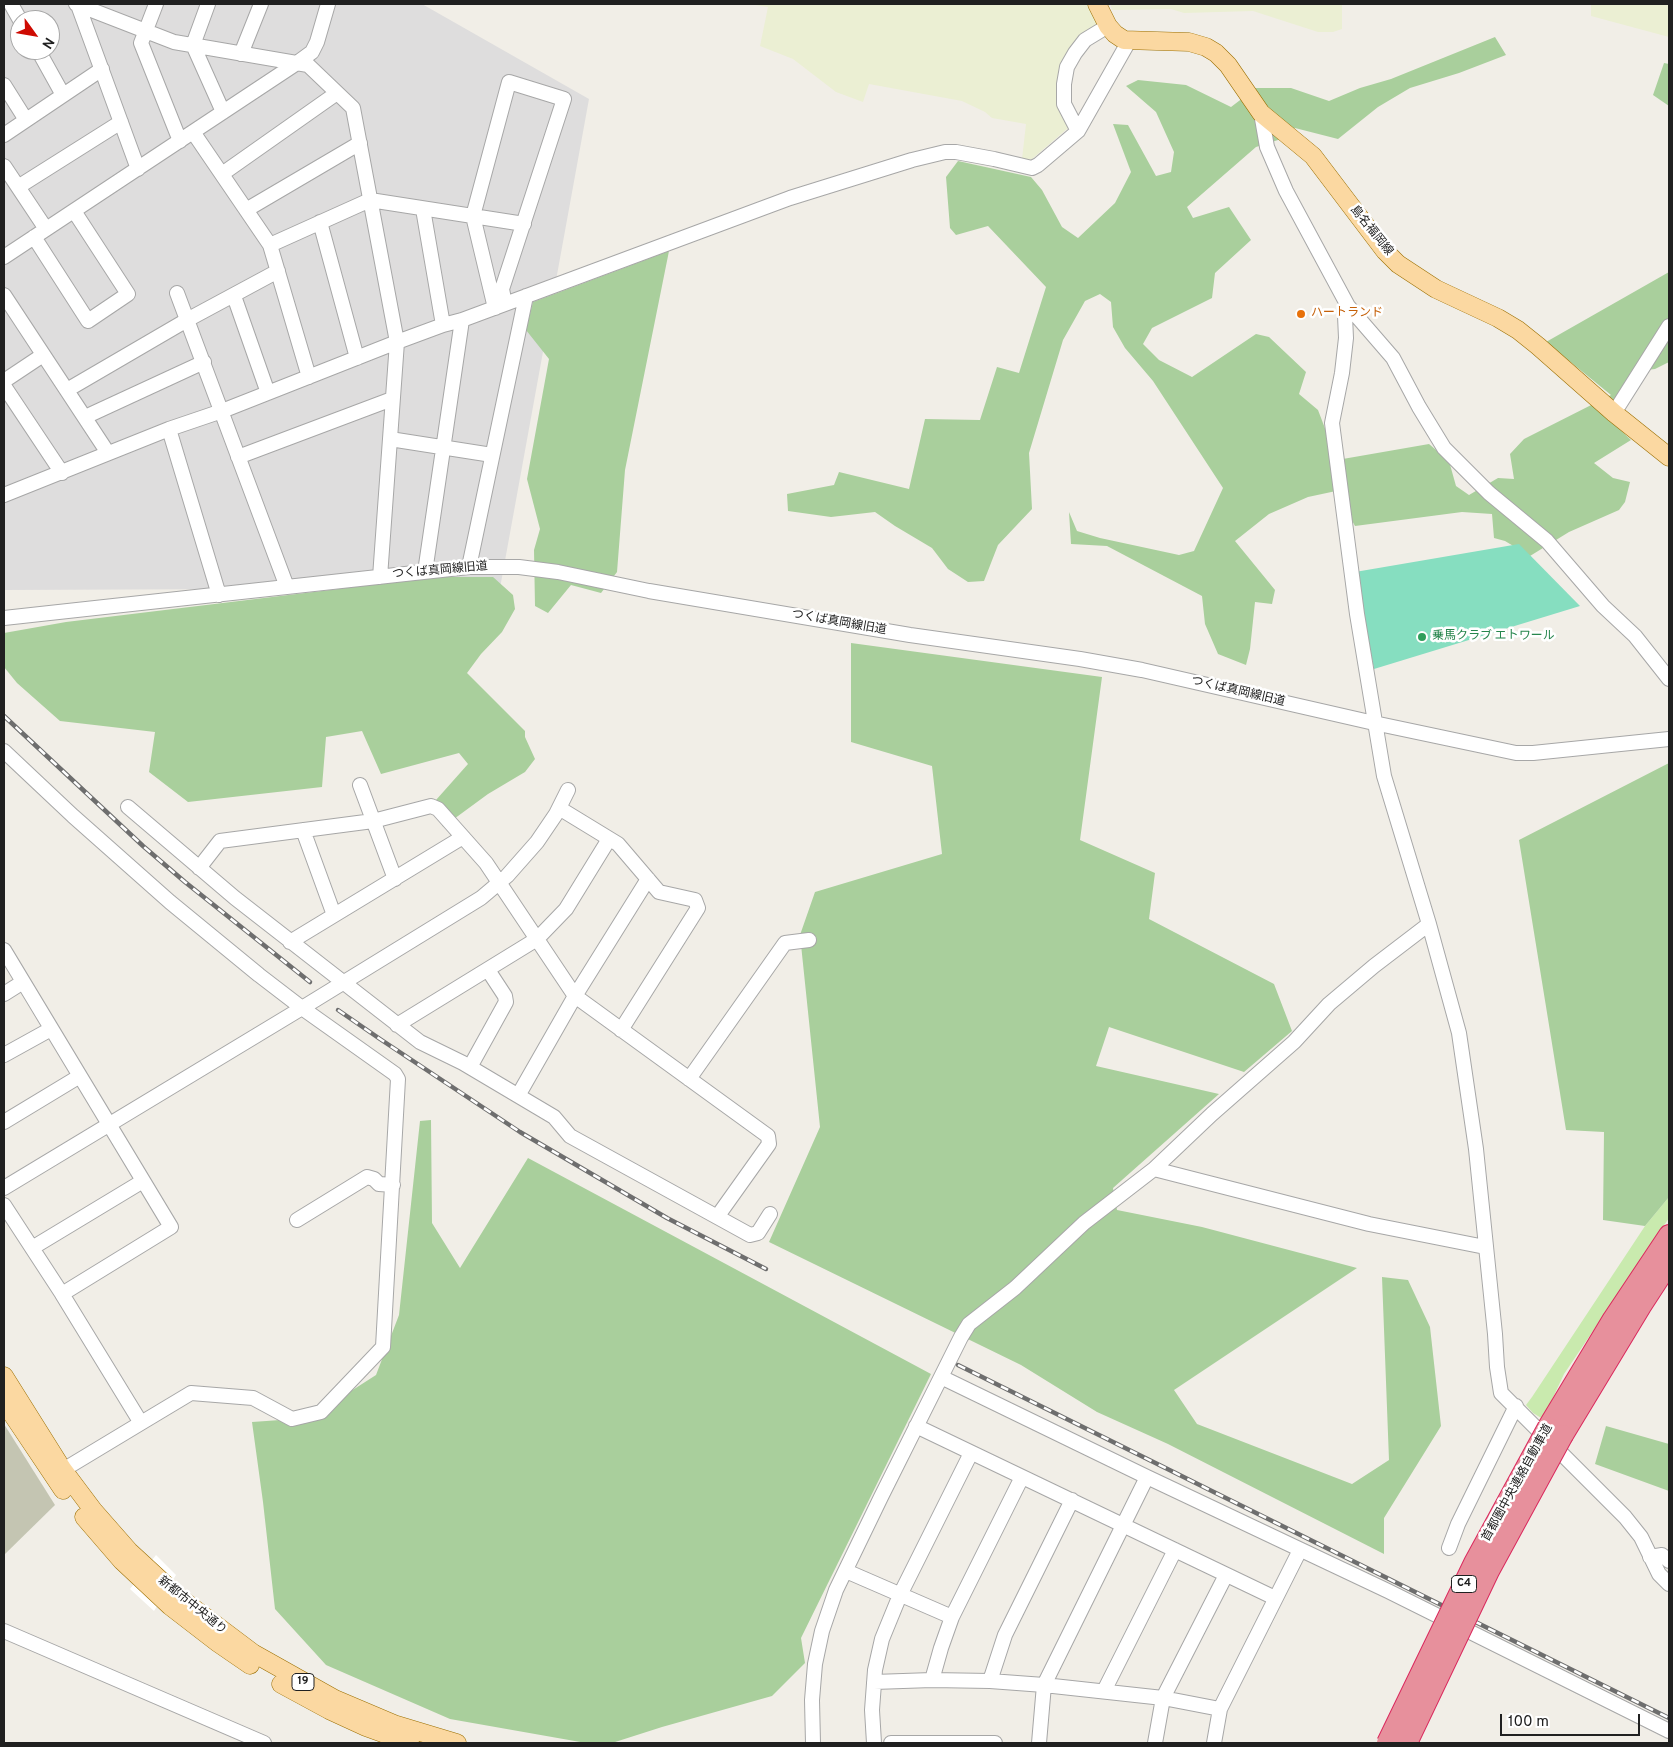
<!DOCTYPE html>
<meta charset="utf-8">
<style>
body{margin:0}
#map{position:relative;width:1673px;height:1747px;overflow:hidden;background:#f1eee7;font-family:Overpass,sans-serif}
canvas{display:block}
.frame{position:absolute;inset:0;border:5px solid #202020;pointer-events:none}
.north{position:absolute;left:10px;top:10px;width:50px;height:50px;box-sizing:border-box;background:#fff;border:1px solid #a6a6a6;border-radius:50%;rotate:122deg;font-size:14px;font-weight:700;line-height:20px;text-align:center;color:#202020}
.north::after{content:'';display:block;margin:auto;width:18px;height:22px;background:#ce0b02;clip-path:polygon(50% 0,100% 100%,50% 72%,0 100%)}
.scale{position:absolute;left:1500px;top:1714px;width:140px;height:22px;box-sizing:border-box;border:2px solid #202020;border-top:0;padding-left:6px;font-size:15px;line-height:18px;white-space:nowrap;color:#202020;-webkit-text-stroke:4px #fff;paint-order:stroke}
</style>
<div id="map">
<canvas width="1673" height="1747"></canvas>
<div class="frame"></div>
<div class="north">N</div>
<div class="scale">100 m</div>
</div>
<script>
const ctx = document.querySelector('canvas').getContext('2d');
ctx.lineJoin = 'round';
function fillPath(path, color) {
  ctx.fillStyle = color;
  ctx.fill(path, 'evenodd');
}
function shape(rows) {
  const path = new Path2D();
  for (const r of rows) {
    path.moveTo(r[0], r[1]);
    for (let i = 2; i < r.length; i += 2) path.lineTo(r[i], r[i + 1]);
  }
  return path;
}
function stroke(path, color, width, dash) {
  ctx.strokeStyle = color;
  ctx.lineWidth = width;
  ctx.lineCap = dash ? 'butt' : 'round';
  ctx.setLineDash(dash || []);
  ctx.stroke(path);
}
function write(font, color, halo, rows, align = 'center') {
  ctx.font = font + ' Overpass,"Noto Sans JP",sans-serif';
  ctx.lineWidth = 5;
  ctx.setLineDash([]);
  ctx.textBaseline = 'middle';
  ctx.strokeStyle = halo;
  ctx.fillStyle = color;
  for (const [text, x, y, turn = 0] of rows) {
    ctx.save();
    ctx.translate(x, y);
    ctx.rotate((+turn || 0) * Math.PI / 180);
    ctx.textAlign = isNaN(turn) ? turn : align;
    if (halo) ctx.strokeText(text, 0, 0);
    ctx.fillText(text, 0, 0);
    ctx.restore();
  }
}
fillPath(shape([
 [4,4,422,4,589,99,500,588,4,590],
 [20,20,50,20,50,50,20,50]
]), '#dedddd');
fillPath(shape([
 [4,1424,55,1505,4,1555]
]), '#c4c5b2');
fillPath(shape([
 [749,4,1089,4,1099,26,1078,36,1060,71,1057,102,1068,128,1032,159,1022,159,1026,124,992,118,985,112,962,101,869,84,863,102,836,92,793,59,760,46,768,7],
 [1110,4,1342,4,1342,29,1333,32,1318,32,1253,11,1184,13,1171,9,1112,10],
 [1591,4,1669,4,1669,37,1591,16]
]), '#ebefd3');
fillPath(shape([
 [1669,1197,1669,1218,1564,1374,1543,1419,1533,1413,1526,1405,1532,1397,1645,1226]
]), '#c9eaae');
fillPath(shape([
 [1495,37,1506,55,1459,73,1410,88,1378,107,1338,139,1295,128,1278,140,1256,147,1187,207,1193,218,1229,207,1251,240,1215,273,1212,298,1152,328,1143,344,1159,360,1192,377,1256,334,1269,337,1306,372,1299,394,1318,410,1337,460,1429,444,1449,461,1456,486,1469,495,1498,478,1514,479,1510,454,1524,439,1611,395,1546,342,1669,272,1669,362,1655,369,1631,372,1608,418,1631,440,1594,463,1613,478,1630,482,1625,502,1619,510,1569,532,1530,556,1505,541,1494,538,1492,514,1462,512,1355,526,1336,491,1308,497,1269,514,1235,541,1275,590,1272,604,1255,602,1250,649,1246,665,1218,654,1205,624,1202,596,1107,546,1071,544,1069,512,1077,531,1100,538,1179,555,1194,551,1223,488,1153,381,1125,348,1113,327,1111,302,1100,294,1085,301,1063,340,1029,453,1032,509,998,545,984,581,968,582,948,569,932,548,895,526,875,512,831,517,788,511,787,494,834,485,839,472,909,489,925,419,980,420,997,367,1019,373,1046,287,988,226,956,235,950,228,946,177,958,161,1031,177,1042,190,1062,227,1078,238,1115,203,1131,172,1113,124,1128,125,1156,176,1171,172,1174,152,1156,112,1126,86,1138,80,1186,85,1231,107,1256,88,1291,88,1329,101,1360,88,1391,79],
 [1664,63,1669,64,1669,106,1653,95],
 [669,251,625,470,617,572,601,593,571,585,548,613,535,606,534,550,540,529,527,479,549,359,526,330,533,302],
 [437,577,493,577,513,595,515,609,502,632,481,654,467,673,525,731,525,737,535,759,525,772,488,794,443,827,436,800,468,764,459,753,381,774,362,731,326,737,322,787,188,802,149,772,155,732,60,721,17,683,4,667,4,633,66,622],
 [851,643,1102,677,1080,840,1155,873,1149,919,1274,984,1292,1031,1244,1072,1109,1027,1096,1066,1219,1094,1113,1188,1117,1210,1202,1227,1357,1268,1174,1390,1197,1424,1352,1484,1389,1460,1382,1277,1408,1280,1430,1327,1441,1426,1384,1518,1384,1554,1168,1444,1097,1412,1021,1365,769,1242,820,1127,800,935,815,892,942,854,932,766,851,742],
 [1669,763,1669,1197,1645,1226,1603,1220,1604,1132,1566,1130,1519,840],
 [431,1120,432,1223,460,1268,528,1158,931,1374,801,1638,805,1663,772,1696,662,1727,612,1743,586,1743,450,1719,326,1665,275,1609,263,1502,252,1422,309,1418,376,1375,399,1315,420,1121],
 [1606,1426,1669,1444,1669,1491,1595,1464]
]), '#a9cf9c');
fillPath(shape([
 [1519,544,1580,606,1374,669,1355,572]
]), '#86dec0');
fillPath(shape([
 [156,1555,176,1575,154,1611,130,1589]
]), '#fff');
const minor = shape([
 [11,4,20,20],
 [76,4,174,42,308,65,353,108,397,342,380,577],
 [156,4,141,43,180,141],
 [208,4,193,45,223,112],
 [78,5,138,169],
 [38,50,63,95],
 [241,54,261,4],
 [4,85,26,120],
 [1261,113,1267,147,1286,191,1348,306,1393,358,1419,407,1444,448,1489,493,1547,541,1603,606,1635,636,1669,679],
 [1078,131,1064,104,1064,84,1067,67,1075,53,1085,40,1108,26],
 [193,132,270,245,309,377],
 [4,135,102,69],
 [4,166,46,229],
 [222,174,337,93],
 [18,187,121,122],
 [423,209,443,325],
 [246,210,360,143],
 [320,222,357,358],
 [34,237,88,321,128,294,74,211],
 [270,245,370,200,524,224],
 [4,257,297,63,312,52,317,42,328,4],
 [177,293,287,587],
 [4,295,108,453],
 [234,296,268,393],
 [1348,306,1345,316,1346,338,1342,373,1332,423,1357,614,1384,776,1429,924,1459,1033,1476,1149,1495,1334,1497,1367,1501,1393,1625,1517,1641,1537,1659,1574,1669,1584],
 [495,308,473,216,509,82,564,99,502,289,505,304],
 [4,381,43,355],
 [4,386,62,473],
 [67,390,187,320,278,271],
 [1614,413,1669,326],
 [85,417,204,362],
 [169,429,219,595],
 [390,439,492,455],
 [238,457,392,399],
 [4,495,169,429,222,411,397,342,443,325,462,320,790,198,912,160,945,152,956,152,994,159,1032,168,1038,165,1078,131,1129,41],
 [469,567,526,296],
 [425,572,462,320],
 [4,618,469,567,519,567,558,572,649,591,910,635,1080,659,1142,670,1374,723,1516,753,1533,753,1669,739],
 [4,751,73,816,170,902,259,975,302,1008,395,1074,398,1079,383,1347,321,1412,292,1419,253,1398,191,1393,141,1423],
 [360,785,395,879],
 [128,807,235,898,420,1042,463,1063,554,1117,570,1136,750,1235,758,1233,770,1214],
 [559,808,618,844,659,892,695,900,698,908,621,1030],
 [303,830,334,915],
 [199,868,220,841,373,821,431,806,438,809,486,863,575,996,768,1136,769,1144,717,1217],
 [290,942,463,837],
 [4,950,171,1227,62,1294],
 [4,994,23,982],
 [397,1025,537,939,566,909,606,844],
 [4,1055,51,1029],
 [470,1067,506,1002,505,996,488,970],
 [689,1079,785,943,809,940],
 [519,1094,575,996,648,879],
 [4,1122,80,1076],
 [1154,1169,1369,1224,1485,1247],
 [4,1188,302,1008,481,898,507,876,537,842,556,814,568,790],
 [4,1205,62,1294,141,1423,63,1470],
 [297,1220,367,1177,374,1179,379,1184,393,1185],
 [32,1248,143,1181],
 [941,1377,1147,1477,1388,1591,1669,1731],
 [916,1426,1275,1598],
 [1449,1548,1458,1524,1516,1406],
 [1650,1557,1662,1555,1669,1561],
 [846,1571,952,1617],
 [4,1631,264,1743],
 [932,1680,941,1648,952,1617,1022,1477],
 [990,1681,1005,1635,1072,1500],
 [874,1682,932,1680,990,1681,1044,1685,1163,1698,1220,1709],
 [1104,1691,1175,1550],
 [813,1743,812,1700,815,1664,822,1631,836,1590,881,1497,961,1337,969,1324,1015,1288,1084,1223,1154,1169,1212,1114,1294,1042,1329,1004,1374,966,1429,924],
 [874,1743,872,1710,875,1670,882,1639,900,1595,971,1453],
 [891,1743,995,1743],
 [1039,1743,1044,1685,1147,1477],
 [1155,1743,1163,1698,1226,1575],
 [1214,1743,1220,1709,1300,1550]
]);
const major = shape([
 [1097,4,1108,26,1115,34,1124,40,1189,42,1206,47,1216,53,1228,65,1261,113,1313,156,1385,251,1398,264,1436,289,1498,318,1518,330,1538,346,1614,413,1669,457],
 [4,1376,63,1470,93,1510,129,1551,180,1598,253,1653,335,1699,394,1724,457,1743],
 [4,1402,63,1490],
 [84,1517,122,1561,170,1606,218,1643,250,1665],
 [281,1684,329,1710,366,1727,410,1743]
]);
const highway = shape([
 [1548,1427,1613,1319,1669,1235],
 [1563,1435,1641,1306,1669,1263]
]);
stroke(minor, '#a7a7a7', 16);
stroke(major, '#9b6f01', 19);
stroke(highway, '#da285d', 22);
stroke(minor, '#fff', 14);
stroke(major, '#fbd8a1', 18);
stroke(highway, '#e7909c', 20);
const rail = shape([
 [4,716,143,846,185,882,310,982],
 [338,1010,380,1039,520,1132,667,1218,766,1269],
 [958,1365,1669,1718]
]);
stroke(rail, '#6e6e6e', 4.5);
stroke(rail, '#fff', 2.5, [8]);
const highwayBridge = shape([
 [1387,1743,1474,1563,1548,1427],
 [1407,1743,1489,1571,1563,1435]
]);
stroke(highwayBridge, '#da285d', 22, []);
stroke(highwayBridge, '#e7909c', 20);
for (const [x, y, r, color] of [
 [1301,314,5,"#e8710a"],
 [1422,637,5,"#2e9e5b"]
]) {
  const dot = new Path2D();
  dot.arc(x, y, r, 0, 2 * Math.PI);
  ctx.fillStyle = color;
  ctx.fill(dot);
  stroke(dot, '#fff', 2);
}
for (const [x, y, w] of [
 [1464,1584,25],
 [303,1682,22]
]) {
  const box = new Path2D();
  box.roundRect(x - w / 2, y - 8.5, w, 17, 4);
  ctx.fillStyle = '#fff';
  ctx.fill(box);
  stroke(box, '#202020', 1);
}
write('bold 11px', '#202020', null, [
 ["C4",1464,1584],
 ["19",303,1682]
]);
write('12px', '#202020', '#fff', [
 ["島名福岡線",1371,231,51],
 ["つくば真岡線旧道",440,571,-5],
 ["つくば真岡線旧道",839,623,10],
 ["つくば真岡線旧道",1238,692,13],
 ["首都圏中央連絡自動車道",1518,1483,-61],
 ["新都市中央通り",192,1606,39]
]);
write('12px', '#c56008', '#fff', [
 ["ハートランド",1311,314]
], 'left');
write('12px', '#27864d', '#fff', [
 ["乗馬クラブ エトワール",1432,637]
], 'left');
</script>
